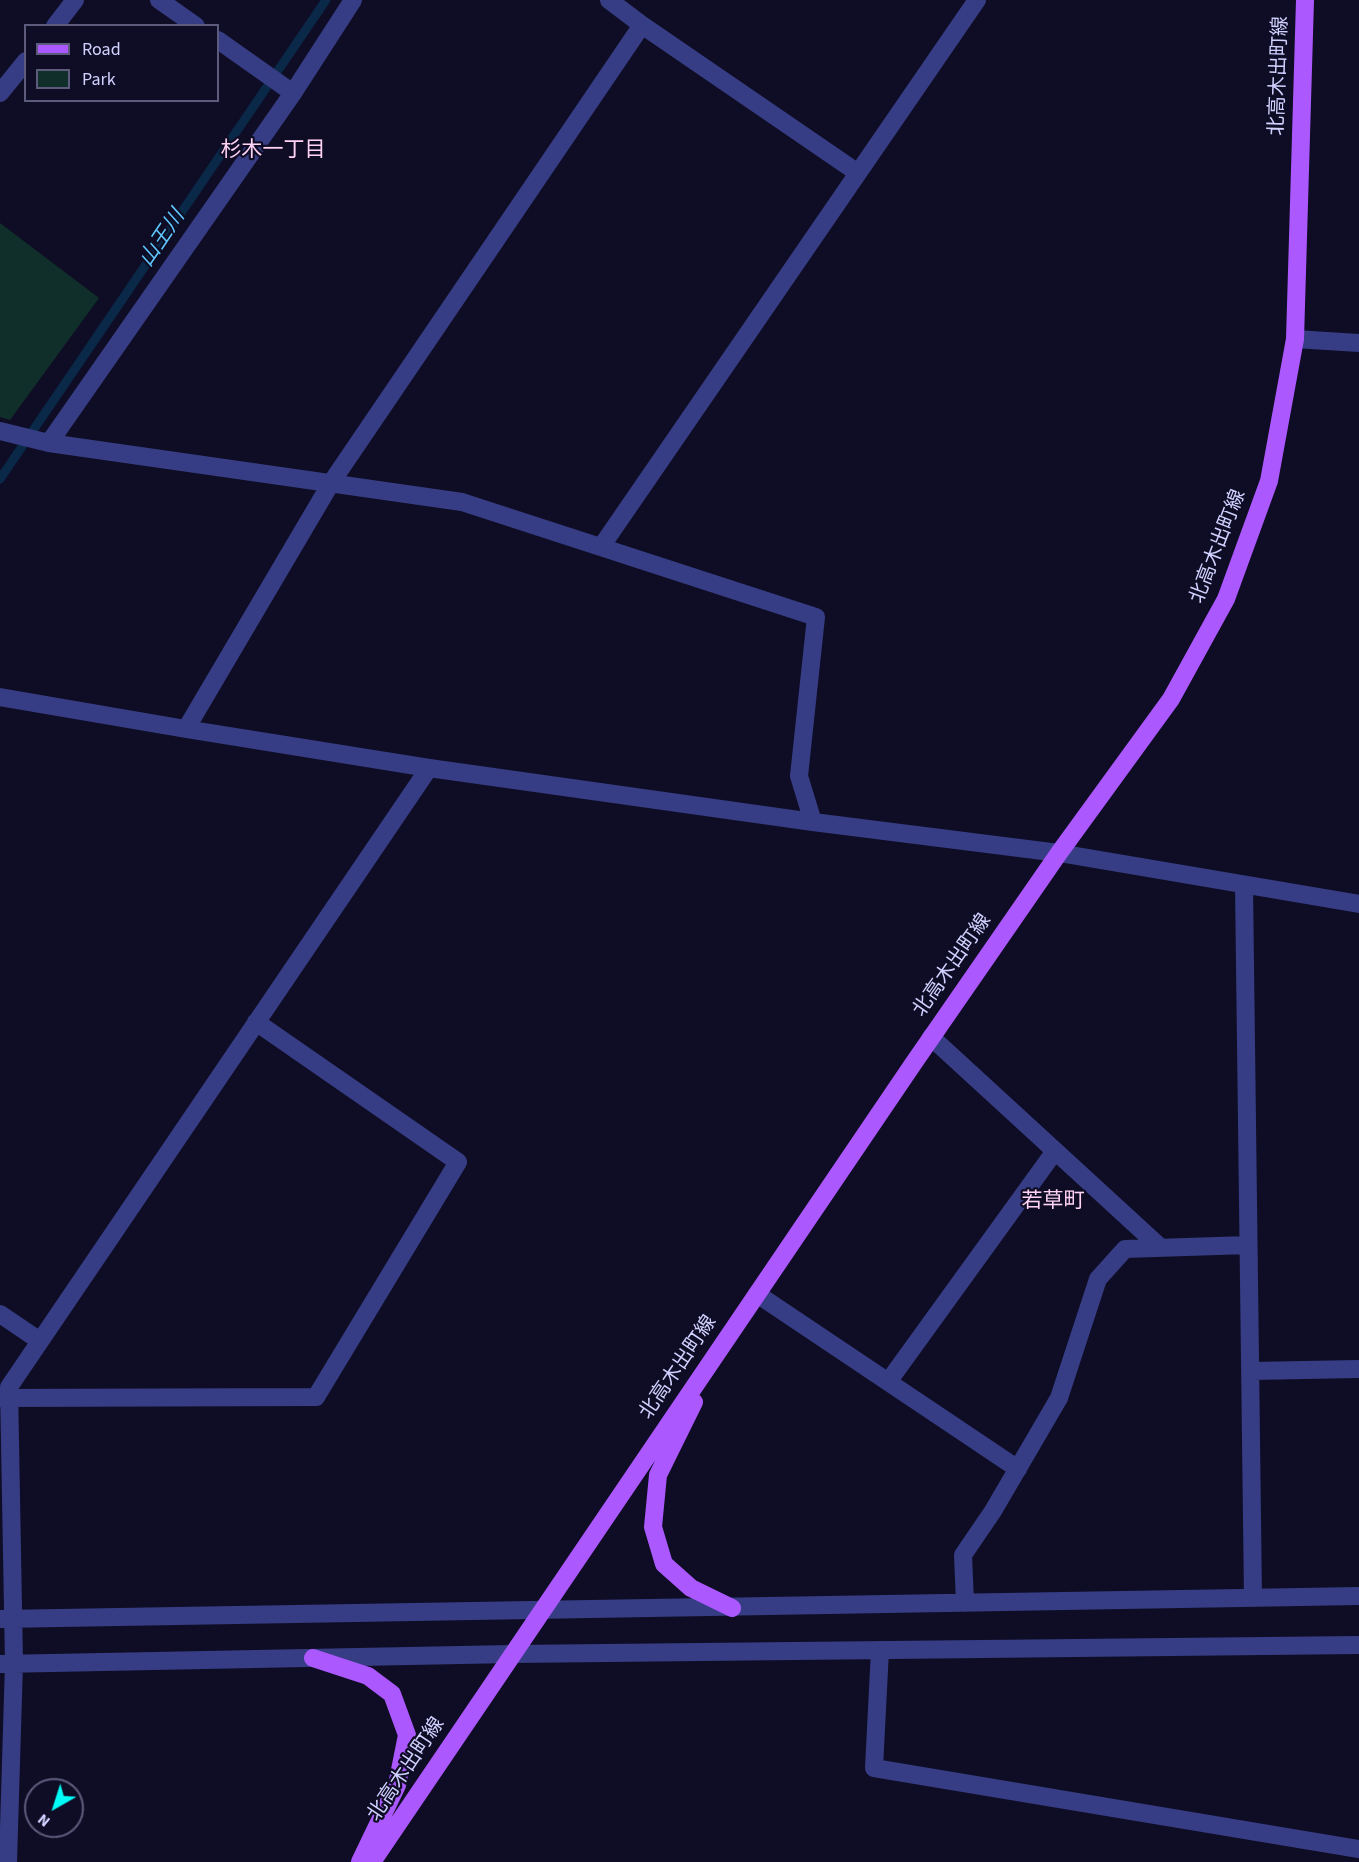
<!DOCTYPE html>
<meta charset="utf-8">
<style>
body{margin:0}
#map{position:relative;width:1359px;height:1862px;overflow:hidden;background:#0f0d25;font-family:"Source Sans 3",sans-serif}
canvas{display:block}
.legend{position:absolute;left:24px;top:24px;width:195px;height:78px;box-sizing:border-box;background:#0f0d25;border:2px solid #5d5b7c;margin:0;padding:8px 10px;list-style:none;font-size:18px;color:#d1d1ff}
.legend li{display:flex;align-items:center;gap:12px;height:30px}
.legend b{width:30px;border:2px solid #5d5b7c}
.north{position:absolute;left:24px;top:1778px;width:60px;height:60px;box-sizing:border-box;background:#0f0d25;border:2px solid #5d5b7c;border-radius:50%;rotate:219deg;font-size:16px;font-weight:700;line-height:24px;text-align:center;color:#d1d1ff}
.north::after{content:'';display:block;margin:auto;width:21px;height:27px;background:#00fcf6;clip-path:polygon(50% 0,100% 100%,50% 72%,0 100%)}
</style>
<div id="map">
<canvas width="1359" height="1862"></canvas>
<ul class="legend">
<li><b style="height:8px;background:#ac58ff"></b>Road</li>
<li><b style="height:16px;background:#102f2a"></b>Park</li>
</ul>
<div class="north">N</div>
</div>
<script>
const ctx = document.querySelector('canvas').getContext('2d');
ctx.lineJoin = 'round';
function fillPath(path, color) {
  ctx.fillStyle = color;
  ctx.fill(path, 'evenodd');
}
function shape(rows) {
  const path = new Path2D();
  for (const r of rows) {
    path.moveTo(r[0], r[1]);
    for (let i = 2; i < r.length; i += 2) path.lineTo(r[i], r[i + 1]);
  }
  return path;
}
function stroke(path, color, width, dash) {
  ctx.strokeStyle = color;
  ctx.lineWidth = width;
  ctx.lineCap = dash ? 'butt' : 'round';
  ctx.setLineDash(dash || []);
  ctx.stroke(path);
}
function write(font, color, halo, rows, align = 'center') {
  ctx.font = font + ' "Source Sans 3","Noto Sans JP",sans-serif';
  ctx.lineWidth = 4.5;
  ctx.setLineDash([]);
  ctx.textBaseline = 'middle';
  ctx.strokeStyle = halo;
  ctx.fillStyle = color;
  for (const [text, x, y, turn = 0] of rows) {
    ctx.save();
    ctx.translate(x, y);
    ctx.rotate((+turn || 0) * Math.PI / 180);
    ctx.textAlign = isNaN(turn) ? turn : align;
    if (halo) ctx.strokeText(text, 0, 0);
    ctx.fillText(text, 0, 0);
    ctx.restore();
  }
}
fillPath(shape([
 [0,223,99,298,10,420,0,417]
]), '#102f2a');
stroke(shape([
 [0,479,326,0]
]), '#0a2847', 9);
stroke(shape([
 [159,0,196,26],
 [609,0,642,25,858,173],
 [55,26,75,0],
 [218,40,293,93],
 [0,93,26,61],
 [1295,339,1359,343],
 [0,431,49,443,462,502,816,617,799,776,813,822],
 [49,443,293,93,353,0],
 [601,547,977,0],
 [0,697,186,729,429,768,813,822,1059,853,1359,904],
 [186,729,331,483,642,25],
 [1244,885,1253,1598],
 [931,1037,1161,1248],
 [757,1294,1018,1469],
 [0,1314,40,1341],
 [1250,1371,1359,1369],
 [888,1382,1055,1151],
 [0,1398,316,1397,458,1162,256,1022],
 [965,1603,963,1555,993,1511,1059,1398,1098,1279,1125,1249,1248,1245],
 [0,1619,1359,1596],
 [880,1650,874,1768,1359,1849],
 [0,1664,512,1654,1359,1645],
 [8,1862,14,1663,9,1387,429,768]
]), '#373d85', 18);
stroke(shape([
 [694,1402,658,1475,653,1527,664,1564,691,1588,732,1608],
 [313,1658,368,1676,392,1694,407,1735,397,1785,360,1862],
 [372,1862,913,1064,1059,853,1171,699,1226,599,1269,481,1295,339,1305,0]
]), '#ac58ff', 18);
write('20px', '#d1d1ff', '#0f0d25', [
 ["北高木出町線",1280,76,-88],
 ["北高木出町線",1219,547,-69],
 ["北高木出町線",953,966,-55],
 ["北高木出町線",679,1368,-56],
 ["北高木出町線",407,1770,-56]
]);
write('21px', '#ffd3f4', '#0f0d25', [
 ["杉木一丁目",273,151],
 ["若草町",1053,1202]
]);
write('italic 21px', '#5fc8ff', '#0f0d25', [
 ["山王川",163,239,-56]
]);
</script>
